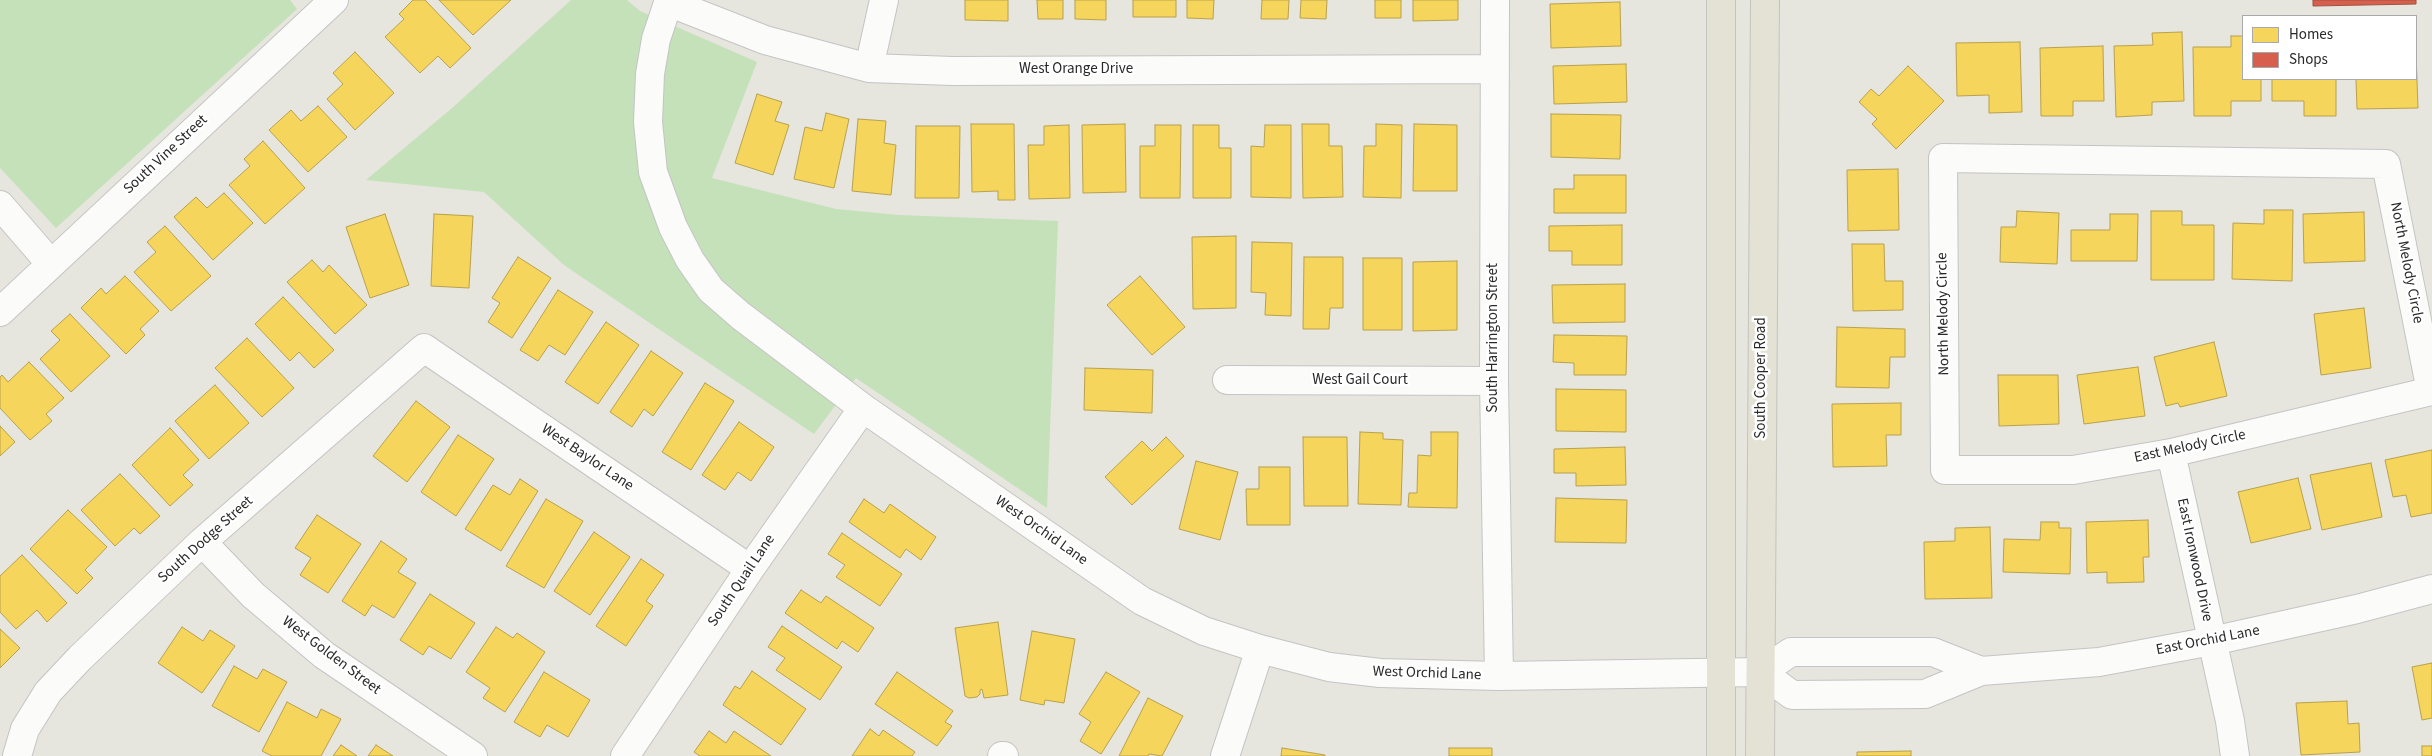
<!DOCTYPE html>
<style>
body{margin:0}
#map{position:relative;width:2432px;height:756px;overflow:hidden;background:#e6e5de;font-family:"Source Sans 3",sans-serif}
canvas{display:block}
.legend{position:absolute;left:2242px;top:15px;width:175px;height:65px;box-sizing:border-box;background:#fff;border:1px solid #a9a9a9;margin:0;padding:6px 9px;list-style:none;font-size:15px;color:#292929}
.legend li{display:flex;align-items:center;gap:10px;height:25px}
.legend b{width:25px;border:1px solid #a9a9a9}
</style>
<div id="map">
<canvas width="2432" height="756"></canvas>
<ul class="legend">
<li><b style="height:14px;background:#f6d55c"></b>Homes</li>
<li><b style="height:14px;background:#d6604d"></b>Shops</li>
</ul>
</div>
<script>
const ctx = document.querySelector('canvas').getContext('2d');
ctx.lineJoin = 'round';
function fillPath(path, color) {
  ctx.fillStyle = color;
  ctx.fill(path, 'evenodd');
}
function shape(rows) {
  const path = new Path2D();
  for (const r of rows) {
    path.moveTo(r[0], r[1]);
    for (let i = 2; i < r.length; i += 2) path.lineTo(r[i], r[i + 1]);
  }
  return path;
}
function stroke(path, color, width, dash) {
  ctx.strokeStyle = color;
  ctx.lineWidth = width;
  ctx.lineCap = dash ? 'butt' : 'round';
  ctx.setLineDash(dash || []);
  ctx.stroke(path);
}
function write(font, color, halo, rows, align = 'center') {
  ctx.font = font + ' "Source Sans 3",sans-serif';
  ctx.lineWidth = 5;
  ctx.setLineDash([]);
  ctx.textBaseline = 'middle';
  ctx.strokeStyle = halo;
  ctx.fillStyle = color;
  for (const [text, x, y, turn = 0] of rows) {
    ctx.save();
    ctx.translate(x, y);
    ctx.rotate((+turn || 0) * Math.PI / 180);
    ctx.textAlign = isNaN(turn) ? turn : align;
    if (halo) ctx.strokeText(text, 0, 0);
    ctx.fillText(text, 0, 0);
    ctx.restore();
  }
}
fillPath(shape([
 [0,0,290,0,297,9,56,228,0,168],
 [571,0,627,0,640,11,757,62,712,178,836,209,898,215,1058,221,1047,508,856,378,814,434,564,265,484,192,366,180,451,109]
]), '#c4e1b9');
const homes = shape([
 [413,0,425,0,471,48,450,68,438,56,420,73,385,37,404,19,399,14,413,0],
 [439,0,511,0,473,35,439,0],
 [965,0,1008,0,1008,21,965,20,965,0],
 [1037,0,1063,0,1063,19,1038,19,1037,0],
 [1075,0,1106,0,1106,20,1075,19,1075,0],
 [1133,0,1176,0,1176,17,1133,17,1133,0],
 [1187,0,1214,0,1213,19,1187,18,1187,0],
 [1262,0,1289,0,1288,19,1261,19,1262,0],
 [1301,0,1327,0,1326,19,1300,18,1301,0],
 [1375,0,1401,0,1401,18,1375,18,1375,0],
 [1413,0,1458,0,1458,20,1413,21,1413,0],
 [1620,2,1621,46,1551,48,1550,4,1620,2],
 [2182,32,2184,101,2152,102,2152,115,2116,117,2114,46,2153,45,2152,33,2182,32],
 [2231,36,2243,36,2243,79,2261,79,2261,101,2231,101,2231,116,2194,116,2193,47,2231,47,2231,36],
 [2020,42,2022,112,1989,113,1989,95,1957,96,1956,43,2020,42],
 [2103,46,2104,101,2073,101,2073,116,2041,116,2040,48,2103,46],
 [355,52,394,93,355,130,327,99,343,84,333,73,355,52],
 [2416,53,2418,108,2357,109,2356,79,2416,79,2416,53],
 [1626,64,1627,102,1554,104,1553,66,1626,64],
 [1908,66,1944,101,1896,149,1872,124,1877,119,1859,102,1871,89,1879,96,1908,66],
 [2272,79,2336,79,2336,116,2304,116,2304,101,2272,101,2272,79],
 [757,94,782,102,775,121,789,125,773,175,735,163,757,94],
 [318,106,347,137,308,172,269,130,291,110,301,121,318,106],
 [826,113,849,119,834,188,794,179,805,127,822,131,826,113],
 [1551,114,1621,115,1620,159,1551,157,1551,114],
 [858,119,886,121,884,143,896,145,891,195,852,191,858,119],
 [971,124,1014,124,1015,200,998,200,998,191,972,192,971,124],
 [1125,124,1126,192,1083,193,1082,125,1125,124],
 [1302,124,1329,124,1329,146,1342,146,1343,197,1303,198,1302,124],
 [1376,124,1402,125,1401,198,1363,197,1364,146,1376,146,1376,124],
 [1414,124,1457,125,1457,191,1413,191,1414,124],
 [1069,125,1070,198,1029,199,1028,145,1044,145,1044,126,1069,125],
 [1155,125,1181,125,1180,198,1140,198,1140,146,1155,146,1155,125],
 [1193,125,1219,125,1219,148,1231,148,1231,198,1193,198,1193,125],
 [1265,125,1291,125,1291,198,1251,197,1251,146,1264,147,1265,125],
 [916,126,960,126,959,198,915,198,916,126],
 [263,141,305,188,265,224,229,185,250,166,244,159,263,141],
 [1898,169,1899,230,1848,231,1847,170,1898,169],
 [1574,175,1626,175,1626,213,1554,213,1554,189,1574,189,1574,175],
 [224,193,253,223,213,260,174,217,196,197,207,208,224,193],
 [2264,210,2293,210,2292,281,2232,279,2233,223,2264,224,2264,210],
 [2017,211,2059,213,2057,264,2000,262,2001,227,2016,227,2017,211],
 [2151,211,2182,211,2182,225,2214,225,2214,280,2151,280,2151,211],
 [2364,212,2365,261,2304,263,2303,214,2364,212],
 [385,214,409,285,370,298,346,227,385,214],
 [434,214,473,216,469,288,431,286,434,214],
 [2110,214,2138,214,2137,261,2071,261,2071,230,2110,230,2110,214],
 [1622,225,1622,265,1572,265,1572,251,1549,251,1549,226,1622,225],
 [165,226,211,276,171,311,134,272,156,252,147,242,165,226],
 [1236,236,1236,308,1193,309,1192,237,1236,236],
 [1252,242,1292,243,1291,316,1265,315,1266,293,1251,292,1252,242],
 [1852,244,1884,244,1885,281,1903,281,1903,310,1853,311,1852,244],
 [518,257,551,278,512,338,488,322,500,303,492,298,518,257],
 [1304,257,1343,257,1343,308,1330,308,1329,329,1303,329,1304,257],
 [1363,258,1402,258,1402,330,1363,330,1363,258],
 [312,260,323,272,329,265,367,305,335,334,287,282,312,260],
 [1457,261,1457,330,1413,331,1413,262,1457,261],
 [125,276,159,311,140,329,145,335,126,354,81,308,101,288,106,294,125,276],
 [1140,276,1185,327,1152,355,1107,305,1140,276],
 [1625,284,1625,322,1553,323,1552,285,1625,284],
 [558,290,593,312,565,355,549,345,538,361,520,350,558,290],
 [283,297,334,350,314,368,299,352,290,361,255,324,283,297],
 [2364,308,2371,368,2321,375,2314,314,2364,308],
 [70,314,110,356,71,392,40,359,60,340,51,331,70,314],
 [606,322,639,345,598,404,565,382,606,322],
 [1837,327,1905,329,1905,357,1890,357,1889,388,1836,387,1837,327],
 [1554,335,1627,336,1626,375,1574,375,1574,363,1553,362,1554,335],
 [247,338,294,388,262,417,215,368,247,338],
 [2214,342,2227,396,2180,407,2178,403,2166,406,2154,357,2214,342],
 [651,351,683,373,653,416,644,409,632,427,610,412,651,351],
 [29,362,64,398,46,414,52,421,30,440,0,408,0,377,2,375,8,382,29,362],
 [2138,367,2145,416,2084,424,2077,375,2138,367],
 [1085,368,1153,370,1152,413,1084,410,1085,368],
 [1998,375,2058,375,2059,424,1999,426,1998,375],
 [705,383,734,401,691,470,662,452,705,383],
 [215,385,249,423,209,459,175,421,215,385],
 [1556,389,1626,390,1626,432,1556,431,1556,389],
 [416,401,450,427,407,482,373,456,416,401],
 [1901,403,1901,435,1886,435,1887,466,1833,467,1832,404,1901,403],
 [739,422,774,447,751,481,738,472,725,490,702,475,739,422],
 [0,426,15,442,0,456,0,426],
 [170,428,199,460,183,475,193,485,170,506,132,465,170,428],
 [1360,432,1383,433,1383,439,1403,440,1401,505,1358,504,1360,432],
 [1431,432,1458,432,1457,508,1408,507,1409,493,1417,493,1418,455,1431,456,1431,432],
 [458,435,494,459,456,516,421,492,458,435],
 [1166,437,1184,456,1132,505,1105,477,1142,441,1152,451,1166,437],
 [1303,437,1347,437,1348,506,1304,506,1303,437],
 [1625,447,1626,485,1576,486,1576,473,1554,473,1554,449,1625,447],
 [2432,450,2432,513,2411,517,2406,495,2393,497,2385,460,2432,450],
 [1196,461,1238,472,1220,540,1179,529,1196,461],
 [2371,463,2382,517,2322,530,2310,475,2371,463],
 [1259,467,1290,467,1290,525,1247,525,1246,489,1259,489,1259,467],
 [120,474,160,516,140,534,134,528,115,546,81,510,120,474],
 [2298,478,2311,529,2251,543,2238,492,2298,478],
 [520,479,538,491,501,551,465,529,493,485,510,495,520,479],
 [1556,498,1627,500,1626,543,1555,542,1556,498],
 [546,499,583,521,544,588,506,566,546,499],
 [864,499,884,513,890,504,936,537,921,560,906,549,900,558,849,522,864,499],
 [68,510,107,547,85,570,93,578,77,594,30,549,68,510],
 [317,515,361,544,328,593,300,575,311,558,295,548,317,515],
 [2148,520,2149,557,2143,557,2144,582,2107,583,2107,572,2087,573,2086,522,2148,520],
 [2041,522,2059,522,2059,528,2071,528,2070,574,2003,572,2004,539,2040,540,2041,522],
 [1990,527,1992,598,1925,599,1924,542,1955,541,1955,528,1990,527],
 [594,532,630,557,590,615,554,591,594,532],
 [842,533,902,574,880,606,836,577,845,565,828,554,842,533],
 [381,541,407,559,398,572,416,583,394,618,372,605,365,616,342,601,381,541],
 [22,555,67,603,47,622,37,610,16,629,0,612,0,576,22,555],
 [641,559,664,575,646,601,653,606,626,646,596,626,641,559],
 [801,590,821,603,826,596,874,628,858,652,842,641,837,649,785,613,801,590],
 [430,594,475,623,451,659,429,646,423,655,400,640,430,594],
 [998,622,1008,695,984,698,982,689,980,690,980,694,977,697,969,698,965,696,955,628,998,622],
 [782,626,842,667,820,700,776,670,785,658,768,647,782,626],
 [182,627,203,641,210,630,235,646,202,693,158,663,182,627],
 [496,627,513,638,517,633,545,652,505,712,483,698,490,688,466,672,496,627],
 [0,629,20,648,0,668,0,629],
 [1032,631,1075,639,1064,703,1045,700,1044,705,1020,700,1032,631],
 [2432,663,2432,718,2422,720,2412,667,2432,663],
 [234,666,257,679,263,669,287,682,259,732,212,706,234,666],
 [752,671,806,709,781,745,723,705,735,686,740,689,752,671],
 [544,672,590,700,568,737,547,725,540,737,514,722,544,672],
 [897,672,953,711,945,722,952,726,937,746,875,704,897,672],
 [1106,672,1140,692,1101,754,1080,741,1091,722,1079,714,1106,672],
 [1148,698,1183,716,1162,756,1149,754,1148,756,1119,756,1148,698],
 [2347,701,2348,724,2359,723,2360,752,2301,755,2296,703,2347,701],
 [287,702,317,718,321,709,341,719,321,756,272,756,262,751,287,702],
 [870,729,879,736,883,730,915,752,912,756,852,756,870,729],
 [709,731,726,743,734,731,771,756,700,756,694,752,709,731],
 [341,745,357,756,333,756,341,745],
 [376,745,393,756,368,756,376,745],
 [2422,746,2432,746,2432,756,2422,756,2422,746],
 [1282,748,1325,755,1325,756,1281,756,1282,748],
 [1449,748,1492,748,1492,756,1449,756,1449,748],
 [1911,751,1911,756,1857,756,1857,752,1911,751]
]);
fillPath(homes, '#f6d55c');
stroke(homes, '#b8a14d', 1);
const shops = shape([
 [2313,0,2416,0,2416,4,2313,6,2313,0]
]);
fillPath(shops, '#d6604d');
stroke(shops, '#a25042', 1);
const minor = shape([
 [669,0,656,39,650,74,648,122,653,172,673,227,690,260,711,290,741,316,863,408,1142,601,1204,631,1260,649,1329,667,1380,673,1499,676,1761,672,1791,652,1933,652,1981,671],
 [1495,0,1494,381,1499,676],
 [668,2,765,40,869,68,952,71,1495,69],
 [869,68,884,0],
 [1943,158,2386,164,2431,391,2171,453,2073,470,1945,470,1943,158],
 [0,205,51,264],
 [0,312,334,0],
 [1227,380,1494,381],
 [2171,453,2230,721,2235,756],
 [202,542,253,595,324,655,473,756],
 [1761,672,1792,695,1925,694,1981,671,2099,662,2212,641,2357,609,2432,589],
 [17,756,25,729,48,692,80,658,202,542,424,348,750,569],
 [625,756,750,569,863,408],
 [1002,756,1004,756],
 [1225,756,1260,649]
]);
const major = shape([
 [1721,0,1721,756],
 [1760,756,1765,0]
]);
stroke(minor, '#c4c4c4', 30);
stroke(major, '#c3c3c0', 30);
stroke(minor, '#fbfbfa', 28);
stroke(major, '#e4e2d4', 28);
write('15px', '#292929', '#fff', [
 ["West Orange Drive",1076,70],
 ["South Vine Street",166,155,-43],
 ["North Melody Circle",2406,263,79],
 ["North Melody Circle",1944,314,-91],
 ["South Harrington Street",1494,338,-90],
 ["South Cooper Road",1762,378,-90],
 ["West Gail Court",1360,381],
 ["East Melody Circle",2190,447,-12],
 ["West Baylor Lane",587,458,34],
 ["West Orchid Lane",1041,531,35],
 ["South Dodge Street",206,540,-42],
 ["East Ironwood Drive",2194,560,78],
 ["South Quail Lane",742,581,-56],
 ["East Orchid Lane",2208,641,-11],
 ["West Golden Street",331,656,37],
 ["West Orchid Lane",1427,674,2]
]);
</script>
